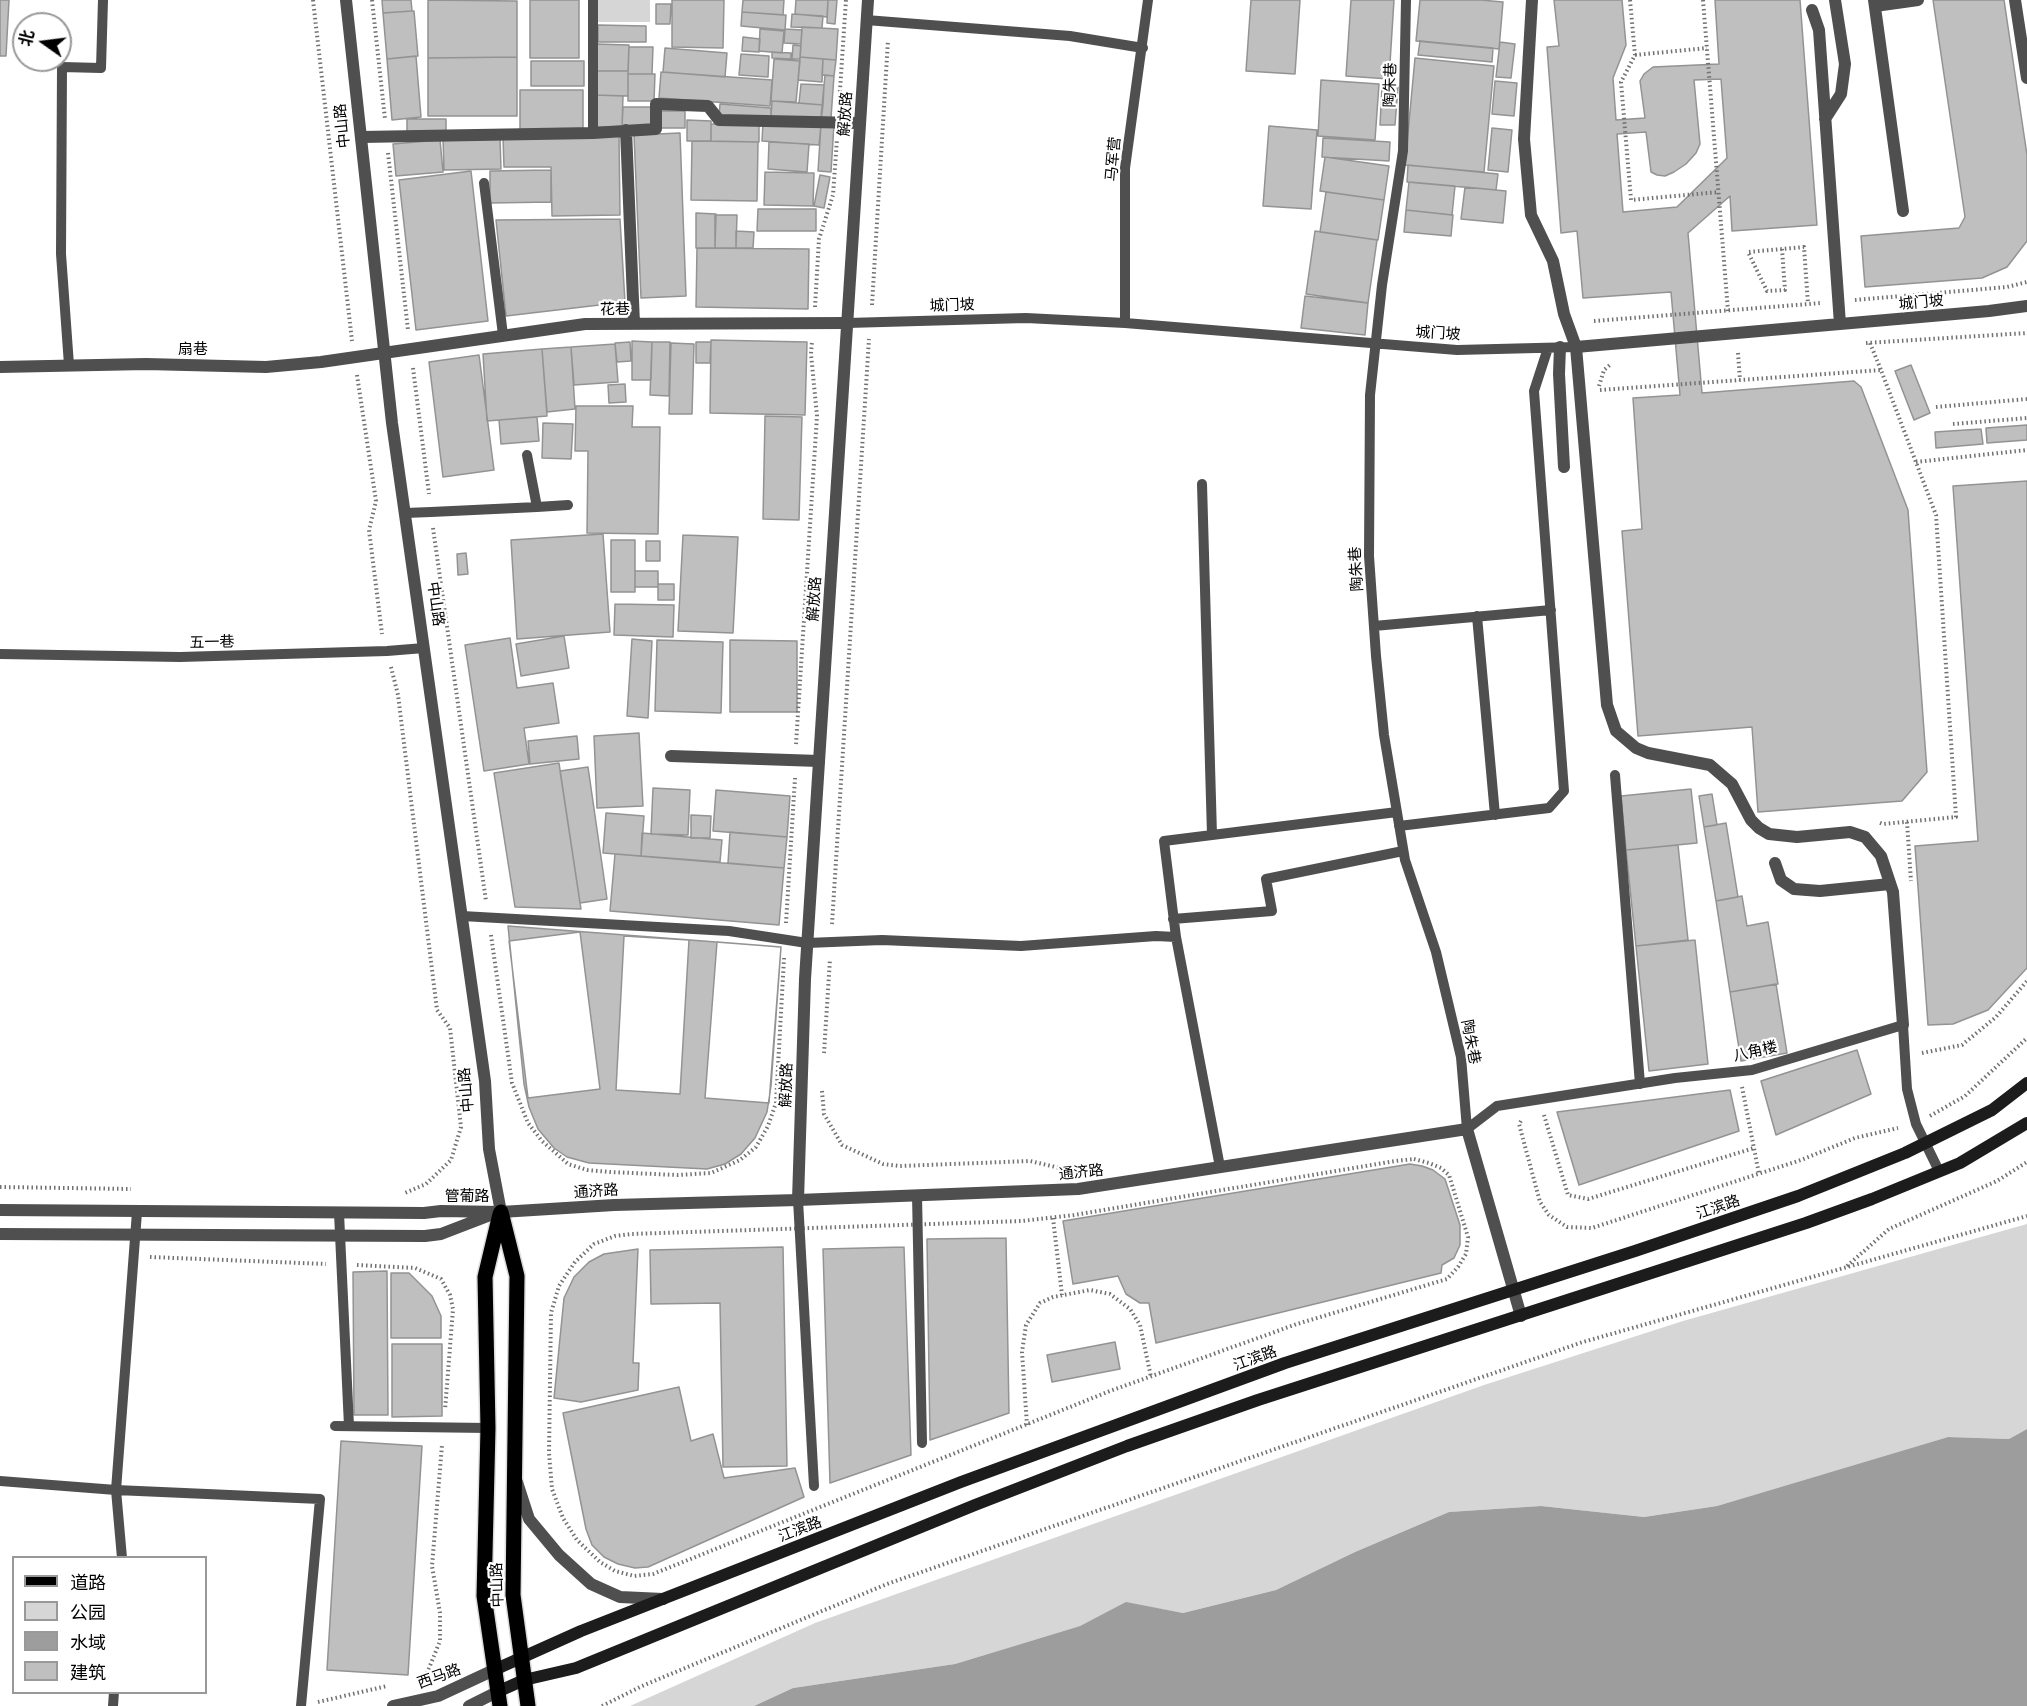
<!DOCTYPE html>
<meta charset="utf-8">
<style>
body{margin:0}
#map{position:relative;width:2027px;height:1706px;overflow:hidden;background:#fff;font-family:Barlow,"Noto Sans SC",sans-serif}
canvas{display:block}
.legend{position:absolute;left:12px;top:1556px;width:195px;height:138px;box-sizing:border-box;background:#fff;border:2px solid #999;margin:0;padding:8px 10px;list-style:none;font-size:18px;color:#000}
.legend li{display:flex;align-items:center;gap:12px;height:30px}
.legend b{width:30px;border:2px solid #999}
.north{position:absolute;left:12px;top:12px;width:60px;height:60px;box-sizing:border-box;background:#fff;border:2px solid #999;border-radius:50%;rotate:284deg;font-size:16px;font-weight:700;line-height:24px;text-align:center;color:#000}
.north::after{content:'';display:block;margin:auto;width:21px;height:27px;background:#000;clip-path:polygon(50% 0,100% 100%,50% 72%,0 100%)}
</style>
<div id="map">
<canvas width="2027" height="1706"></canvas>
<ul class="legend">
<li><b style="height:8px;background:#000"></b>道路</li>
<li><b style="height:16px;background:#d6d6d6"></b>公园</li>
<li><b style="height:16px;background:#9d9d9d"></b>水域</li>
<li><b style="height:16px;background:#bfbfbf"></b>建筑</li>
</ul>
<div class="north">北</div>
</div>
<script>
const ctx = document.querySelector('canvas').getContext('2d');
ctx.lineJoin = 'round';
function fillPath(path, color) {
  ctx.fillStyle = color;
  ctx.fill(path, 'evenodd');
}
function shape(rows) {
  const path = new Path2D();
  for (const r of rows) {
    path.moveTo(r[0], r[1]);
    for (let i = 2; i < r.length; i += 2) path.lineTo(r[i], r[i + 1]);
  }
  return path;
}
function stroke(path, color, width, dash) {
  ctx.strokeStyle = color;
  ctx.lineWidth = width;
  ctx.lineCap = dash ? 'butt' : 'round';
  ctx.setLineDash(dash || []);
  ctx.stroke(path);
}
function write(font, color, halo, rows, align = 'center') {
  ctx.font = font + ' Barlow,"Noto Sans SC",sans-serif';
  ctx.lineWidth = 4.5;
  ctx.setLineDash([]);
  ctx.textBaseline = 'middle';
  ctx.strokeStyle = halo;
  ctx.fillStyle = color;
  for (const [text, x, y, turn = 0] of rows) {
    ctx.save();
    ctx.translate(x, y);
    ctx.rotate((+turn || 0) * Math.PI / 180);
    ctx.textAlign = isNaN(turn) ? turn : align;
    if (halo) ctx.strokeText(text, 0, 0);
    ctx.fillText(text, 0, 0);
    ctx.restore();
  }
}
fillPath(shape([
 [598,0,650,0,650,22,597,22],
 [2027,1224,2027,1429,2009,1439,1948,1437,1717,1506,1644,1517,1541,1506,1449,1512,1355,1552,1276,1590,1183,1613,1126,1603,1080,1626,955,1664,793,1688,754,1706,630,1706,815,1623,1484,1385,1683,1321]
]), '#d6d6d6');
fillPath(shape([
 [2027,1429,2027,1706,754,1706,793,1688,955,1664,1080,1626,1126,1602,1183,1613,1276,1590,1355,1552,1449,1512,1541,1506,1644,1517,1717,1506,1948,1437,2009,1439]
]), '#9d9d9d');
const building = shape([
 [0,0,9,0,6,56,0,56,0,0],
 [382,0,411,0,412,11,383,13,382,0],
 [428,0,517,1,517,57,428,58,428,0],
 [530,0,579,0,579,58,530,58,530,0],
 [672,0,724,0,723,48,672,47,672,0],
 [743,0,784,0,783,15,742,12,743,0],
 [796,0,828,0,827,17,795,14,796,0],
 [828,0,837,0,835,24,827,23,828,0],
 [1251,0,1300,0,1295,74,1246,71,1251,0],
 [1351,0,1394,0,1389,79,1346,76,1351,0],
 [1420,0,1481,0,1503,2,1499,49,1416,41,1420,0],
 [1554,0,1622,0,1626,45,1613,78,1616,120,1645,118,1640,81,1644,74,1653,67,1719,64,1715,0,1800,0,1817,225,1732,231,1730,196,1688,233,1702,393,1854,381,1861,387,1908,510,1927,772,1902,801,1758,812,1752,727,1638,736,1622,531,1642,529,1633,398,1680,395,1671,292,1583,298,1577,231,1561,233,1547,47,1559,46,1554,0],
 [1721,79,1727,158,1677,207,1623,212,1617,134,1646,132,1651,172,1657,175,1665,176,1674,172,1686,164,1696,153,1700,144,1694,80,1721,79],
 [1933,0,2004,0,2027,155,2027,241,2007,267,1982,278,1865,287,1861,236,1959,228,1965,217,1933,0],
 [656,4,671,4,670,24,656,24,656,4],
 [412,11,414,11,418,56,387,59,383,13,412,11],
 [742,12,786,15,785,30,741,26,742,12],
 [792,14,823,16,822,28,791,27,792,14],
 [598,25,646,26,646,42,598,42,598,25],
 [802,27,838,29,836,60,800,57,802,27],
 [760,29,784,31,782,53,759,51,760,29],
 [785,29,802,30,801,44,784,43,785,29],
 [743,37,760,39,759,52,742,51,743,37],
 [1420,41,1493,48,1492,62,1418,55,1420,41],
 [1500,42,1515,44,1511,78,1496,77,1500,42],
 [596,44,629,45,628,71,596,71,596,44],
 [793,45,801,46,800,59,792,59,793,45],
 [629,47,653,47,652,74,628,74,629,47],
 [665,48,727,53,725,77,663,72,665,48],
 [772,52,791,53,791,59,772,58,772,52],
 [741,54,769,56,768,77,739,75,741,54],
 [416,56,421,117,392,120,387,59,416,56],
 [517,57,517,116,428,116,428,58,517,57],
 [800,57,823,59,822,82,798,80,800,57],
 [1415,58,1494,66,1484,172,1405,165,1415,58],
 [774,59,800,61,796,102,771,101,774,59],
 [823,59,836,60,834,76,822,75,823,59],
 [531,61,584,61,584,86,531,86,531,61],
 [596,71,628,71,628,96,595,95,596,71],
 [661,72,772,80,770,106,659,98,661,72],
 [628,74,655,74,654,101,628,101,628,74],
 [825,75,834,76,831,118,821,117,825,75],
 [1321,80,1379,84,1375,140,1318,136,1321,80],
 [1495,81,1517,83,1514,116,1492,114,1495,81],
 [801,84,824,85,823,105,799,103,801,84],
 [1382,86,1398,87,1395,125,1380,125,1382,86],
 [520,90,583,90,583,130,520,130,520,90],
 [595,95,623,96,622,127,595,127,595,95],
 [772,101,823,105,821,121,771,117,772,101],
 [720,104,771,108,771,120,719,116,720,104],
 [623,107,652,107,651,128,622,127,623,107],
 [658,111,685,111,685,128,658,128,658,111],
 [407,119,446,119,446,134,407,135,407,119],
 [687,120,711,121,711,141,687,141,687,120],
 [763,122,821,125,819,145,762,141,763,122],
 [711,124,759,124,759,142,711,141,711,124],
 [821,125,834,125,831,172,818,171,821,125],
 [1269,126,1317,130,1311,209,1263,206,1269,126],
 [1492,128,1512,130,1508,172,1488,170,1492,128],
 [680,133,686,296,641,298,634,135,680,133],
 [619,136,620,215,552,216,551,167,504,167,503,138,619,136],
 [500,138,501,169,444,170,443,139,500,138],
 [1323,138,1390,142,1389,161,1322,157,1323,138],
 [440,140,443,172,396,176,393,144,440,140],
 [692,141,758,142,757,201,691,200,692,141],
 [769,142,809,144,807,172,768,169,769,142],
 [1325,157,1389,166,1384,200,1320,191,1325,157],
 [1408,165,1498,174,1496,190,1407,182,1408,165],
 [551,170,551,202,490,203,490,171,551,170],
 [471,171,488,321,416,330,399,180,471,171],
 [765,172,814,173,813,206,764,205,765,172],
 [820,175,830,177,824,208,814,206,820,175],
 [1409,182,1455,186,1452,215,1406,210,1409,182],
 [1465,187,1506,191,1503,223,1461,219,1465,187],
 [1326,192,1384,200,1378,240,1320,232,1326,192],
 [758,209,816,209,816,231,757,231,758,209],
 [1406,210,1453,215,1451,236,1404,232,1406,210],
 [696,213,716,214,715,248,696,248,696,213],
 [715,215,737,215,736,248,715,248,715,215],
 [620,219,625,302,506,316,496,220,620,219],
 [736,231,754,232,753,248,736,248,736,231],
 [1315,231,1377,240,1368,303,1306,294,1315,231],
 [697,248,809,249,808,309,696,307,697,248],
 [1305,296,1368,303,1365,335,1301,328,1305,296],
 [711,340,807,342,805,415,710,413,711,340],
 [632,341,652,342,651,380,632,380,632,341],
 [630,342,631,361,617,362,615,343,630,342],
 [652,342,670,342,669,396,650,395,652,342],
 [696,342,711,342,710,363,696,363,696,342],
 [671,343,694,344,692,414,669,414,671,343],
 [615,344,618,382,574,385,571,347,615,344],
 [571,347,575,409,547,412,542,349,571,347],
 [542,349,547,416,487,421,483,354,542,349],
 [479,355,494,470,443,477,429,362,479,355],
 [1911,365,1930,413,1914,420,1895,371,1911,365],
 [625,384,626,402,609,403,608,385,625,384],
 [576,406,633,406,632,427,660,427,658,534,587,533,588,451,575,451,576,406],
 [765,416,802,417,799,520,763,519,765,416],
 [537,417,539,441,501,444,499,420,537,417],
 [543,423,573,424,571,459,542,458,543,423],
 [2027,425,2027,440,1987,443,1986,428,2027,425],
 [1981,429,1983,444,1936,448,1935,432,1981,429],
 [2027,481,2027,968,1988,1010,1953,1024,1928,1025,1915,846,1978,841,1953,486,2027,481],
 [603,534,610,632,517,639,511,540,603,534],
 [683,535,738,537,733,633,678,631,683,535],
 [611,540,635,540,635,592,611,592,611,540],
 [646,541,660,541,660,561,646,561,646,541],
 [466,553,468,574,458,575,457,554,466,553],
 [635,571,658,571,658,587,635,587,635,571],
 [658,584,674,584,674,600,658,600,658,584],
 [615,604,674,605,673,637,614,635,615,604],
 [564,636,569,668,521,676,516,644,564,636],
 [510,638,517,688,553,683,559,723,524,728,529,764,484,771,465,645,510,638],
 [632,639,652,641,648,718,627,716,632,639],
 [657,640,723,642,721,713,655,711,657,640],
 [730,640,797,641,797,712,730,712,730,640],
 [639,733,643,806,597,808,594,736,639,733],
 [577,736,579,759,530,764,528,741,577,736],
 [559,763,581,909,515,907,494,773,559,763],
 [588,767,607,899,580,903,560,771,588,767],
 [653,788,690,790,688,835,651,834,653,788],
 [1691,789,1697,843,1626,850,1621,796,1691,789],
 [716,790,790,796,787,837,713,831,716,790],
 [1712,794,1717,825,1704,827,1699,796,1712,794],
 [606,813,644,816,641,856,603,853,606,813],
 [691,815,711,816,710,838,691,838,691,815],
 [1726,823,1738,897,1716,901,1704,827,1726,823],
 [730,832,787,837,784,868,728,863,730,832],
 [642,833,722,840,720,862,641,856,642,833],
 [1678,845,1688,940,1636,946,1626,850,1678,845],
 [615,854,784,868,779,925,610,911,615,854],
 [1742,896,1747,926,1768,922,1778,984,1730,992,1716,901,1742,896],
 [508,926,781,947,771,1086,767,1112,755,1138,741,1154,725,1164,707,1169,589,1163,567,1157,554,1148,538,1129,529,1107,524,1084,508,926],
 [580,932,600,1089,528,1098,509,941,580,932],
 [624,936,689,940,680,1094,616,1090,624,936],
 [1695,940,1708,1064,1649,1071,1636,946,1695,940],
 [717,942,781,947,769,1103,705,1098,717,942],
 [1776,984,1787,1053,1741,1061,1730,992,1776,984],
 [1857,1050,1871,1094,1776,1135,1761,1081,1857,1050],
 [1730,1090,1739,1131,1579,1185,1557,1112,1730,1090],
 [1410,1164,1422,1166,1433,1170,1445,1179,1460,1225,1460,1245,1454,1258,1442,1265,1441,1273,1156,1343,1149,1303,1140,1303,1126,1294,1118,1276,1073,1284,1063,1221,1410,1164],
 [1006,1238,1009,1413,930,1440,927,1239,1006,1238],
 [783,1247,787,1466,723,1467,720,1303,651,1304,650,1250,783,1247],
 [904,1247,911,1455,830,1483,823,1249,904,1247],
 [638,1249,633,1363,639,1363,638,1390,581,1402,554,1398,564,1298,574,1277,589,1262,604,1254,638,1249],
 [387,1271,388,1415,354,1415,353,1272,387,1271],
 [391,1273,409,1273,432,1296,441,1316,441,1338,391,1338,391,1273],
 [1115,1342,1120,1369,1052,1382,1047,1355,1115,1342],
 [392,1344,442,1344,442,1416,392,1417,392,1344],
 [679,1387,691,1441,713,1434,724,1478,795,1468,804,1497,648,1567,635,1568,618,1564,604,1557,592,1545,586,1529,563,1413,679,1387],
 [341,1441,422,1446,408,1675,327,1670,341,1441]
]);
fillPath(building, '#bfbfbf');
stroke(building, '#939393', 1.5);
const primary = shape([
 [501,1212,517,1276,513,1595,528,1706],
 [500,1706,484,1596,488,1428,485,1277,500,1214]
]);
stroke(primary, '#dbdbdb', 18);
stroke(shape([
 [313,0,352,341],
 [372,0,385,119],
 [1630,0,1635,55,1621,82,1631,200,1719,192],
 [1703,0,1728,311],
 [1635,55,1707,48],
 [839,105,846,0],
 [388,153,408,330],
 [1782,249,1785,290,1767,291,1748,252,1782,249,1804,247,1808,304],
 [1855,300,2007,287,2027,282],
 [872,305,888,40],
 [815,307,819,239,833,195,837,139],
 [1594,321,1821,303],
 [1866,343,2027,333],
 [1870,343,1881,370],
 [1738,353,1740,380],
 [413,368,429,494],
 [357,375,376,501,369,530,382,634],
 [1599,386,1604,370,1611,364],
 [1600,390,1881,370,1936,515,1956,817,1883,824,1878,822],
 [1936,407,2027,399],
 [1953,424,2027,418],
 [1916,462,2027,450],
 [433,528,486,901],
 [391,667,398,695,437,1010,450,1028,461,1127,451,1160,426,1184,405,1193],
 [796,744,817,416,811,354,812,341],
 [1907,822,1911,881],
 [786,923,795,778],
 [832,924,869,339],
 [491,935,512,1083,528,1123,542,1141,568,1164,587,1170,610,1172,677,1175,711,1173,740,1160,756,1147,768,1126,776,1103,784,958],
 [824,1053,830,959],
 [1922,1053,1962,1045,1996,1017,2027,981],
 [1742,1087,1759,1174],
 [822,1091,824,1114,842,1145,883,1164,900,1166,1030,1161,1064,1169],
 [1544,1115,1568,1195,1588,1199,1754,1148],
 [1930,1116,1965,1096,2027,1038],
 [1521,1121,1519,1124,1540,1202,1549,1215,1567,1227,1592,1228,1801,1160,1855,1138,1898,1128],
 [1414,1159,1429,1163,1441,1168,1449,1175,1468,1237,1466,1254,1458,1267,1447,1279,1297,1324,1110,1391,653,1574,634,1576,615,1571,600,1562,577,1540,563,1518,552,1489,549,1453,551,1313,559,1286,575,1262,594,1244,615,1236,631,1234,1022,1221,1074,1215,1395,1161,1414,1159],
 [0,1187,131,1189],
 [1053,1218,1062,1295],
 [150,1257,326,1264],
 [357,1265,415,1268,441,1279,450,1295,453,1309,445,1410],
 [1847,1266,1889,1229,1997,1181,2027,1162],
 [1027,1425,1022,1352,1026,1325,1040,1303,1053,1297,1090,1290,1110,1294,1130,1309,1140,1325,1151,1377],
 [421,1679,425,1678,440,1641,440,1613,432,1566,442,1445],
 [318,1702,387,1686],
 [602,1706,642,1686,887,1584,1583,1342,2027,1216]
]), '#717171', 4, [1.5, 3]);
stroke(shape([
 [1406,0,1403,151,1382,285,1370,395,1369,556,1376,656,1384,735,1405,860,1436,952,1461,1057,1467,1129],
 [866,20,1070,36,1143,48],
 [593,133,593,0],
 [484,183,503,335],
 [847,323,1026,318,1125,323,1457,350,1576,347],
 [1125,323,1125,168,1148,0],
 [69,365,61,254,62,67,101,68,103,0],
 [1202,484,1212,835,1397,812],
 [405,513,431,512,537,507,568,505,537,507,527,455],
 [1477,616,1495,815],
 [1374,626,1551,610],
 [0,654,180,657,387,651,424,648],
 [1615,775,1640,1084],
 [1399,826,1549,808,1564,791,1534,391,1548,348],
 [1212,835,1164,841,1176,937,1220,1167],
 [462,916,729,931,807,943,882,940,1021,946,1156,936,1176,937],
 [1173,919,1272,911,1266,879,1403,851],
 [1467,1129,1497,1106,1675,1078,1752,1070,1903,1025,1907,1089,1916,1124,1939,1171],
 [917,1195,922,1443],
 [798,1200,814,1486],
 [339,1213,349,1426],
 [335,1426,488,1428],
 [0,1481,116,1490,320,1499,301,1706],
 [122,1558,116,1490,137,1212],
 [113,1706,114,1692]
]), '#4f4f4f', 10);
stroke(shape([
 [1532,0,1524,139,1531,215,1553,261,1564,314,1576,347,1607,705,1616,731,1636,748,1648,753,1710,765,1732,784,1751,820,1759,828,1769,834,1797,837,1850,832,1865,837,1881,856,1893,892,1903,1025],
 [1874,0,1903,211],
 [2015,0,2027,78],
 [1875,6,1918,0],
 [1812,10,1819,30,1840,324],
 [1825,119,1841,94,1845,64,1835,0],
 [626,130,634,324],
 [361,137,593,133,656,129,656,104,708,106,719,120,859,123],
 [1560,347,1559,374,1564,467],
 [1576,347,1989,311,2027,306],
 [0,367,146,364,266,367,321,362,585,324,847,323],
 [671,756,819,761],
 [1775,863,1781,880,1794,889,1820,891,1890,884]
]), '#4f4f4f', 12);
stroke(shape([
 [346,0,392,423,485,1081,489,1149,501,1212],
 [798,1200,805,979,868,0],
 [0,1210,424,1213,441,1211,501,1212,614,1205,798,1200,1078,1189,1467,1129,1521,1316],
 [0,1234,425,1236,441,1234,493,1214],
 [517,1482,529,1519,559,1555,591,1584,620,1597,663,1599],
 [393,1706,438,1696,494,1670],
 [469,1706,497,1692]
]), '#4f4f4f', 12);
stroke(shape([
 [494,1670,581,1631,961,1482,1285,1363,1635,1251,1798,1196,1905,1153,1992,1110,2027,1083],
 [497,1692,524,1680,576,1668,975,1505,1127,1446,1258,1400,1806,1223,1872,1199,1960,1163,2027,1123]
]), '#1c1c1c', 12);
stroke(primary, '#000', 15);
write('15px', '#000', '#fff', [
 ["陶朱巷",1390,85,-89],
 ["解放路",845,114,-86],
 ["中山路",342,126,-96],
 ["马军营",1113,159,-85],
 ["城门坡",1921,302,-5],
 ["城门坡",952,305,-2],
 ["花巷",615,309,-1],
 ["城门坡",1438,333,3],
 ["扇巷",193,349],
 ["陶朱巷",1356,569,-93],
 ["解放路",814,599,-86],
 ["中山路",436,604,82],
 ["五一巷",212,642,-1],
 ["陶朱巷",1471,1042,79],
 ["八角楼",1755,1051,-13],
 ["解放路",786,1085,-88],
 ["中山路",466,1090,-95],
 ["通济路",1081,1172,-6],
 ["通济路",596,1191,-4],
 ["管葡路",467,1196],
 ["江滨路",1718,1207,-19],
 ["江滨路",1255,1358,-20],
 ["江滨路",800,1529,-21],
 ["中山路",497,1585,-92],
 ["西马路",439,1676,-20]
]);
</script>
